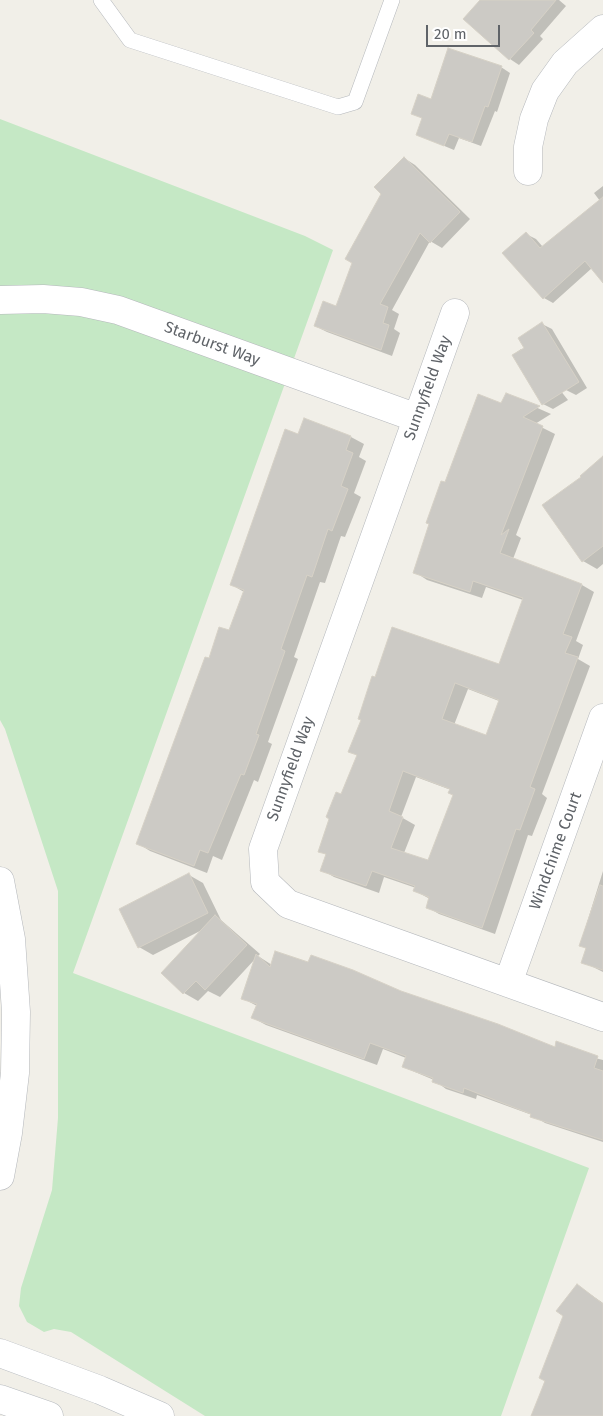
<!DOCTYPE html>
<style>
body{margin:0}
#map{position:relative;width:603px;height:1416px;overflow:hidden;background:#f1efe8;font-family:"Fira Sans",sans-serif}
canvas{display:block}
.scale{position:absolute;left:426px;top:25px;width:74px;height:22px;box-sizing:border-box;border:2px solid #5f6368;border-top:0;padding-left:6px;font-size:15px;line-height:18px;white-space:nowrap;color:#5f6368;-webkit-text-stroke:4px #fff;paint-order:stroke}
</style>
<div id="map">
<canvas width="603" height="1416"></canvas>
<div class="scale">20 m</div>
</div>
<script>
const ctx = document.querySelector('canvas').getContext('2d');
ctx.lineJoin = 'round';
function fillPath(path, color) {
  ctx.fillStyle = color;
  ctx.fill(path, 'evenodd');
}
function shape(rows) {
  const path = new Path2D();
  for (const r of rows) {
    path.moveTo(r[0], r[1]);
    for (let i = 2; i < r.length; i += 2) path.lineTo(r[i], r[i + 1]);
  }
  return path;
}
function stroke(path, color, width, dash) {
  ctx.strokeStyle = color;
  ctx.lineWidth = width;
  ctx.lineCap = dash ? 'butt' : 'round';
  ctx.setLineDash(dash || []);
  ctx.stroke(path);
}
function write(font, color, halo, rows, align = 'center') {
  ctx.font = font + ' "Fira Sans",sans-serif';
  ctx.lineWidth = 4;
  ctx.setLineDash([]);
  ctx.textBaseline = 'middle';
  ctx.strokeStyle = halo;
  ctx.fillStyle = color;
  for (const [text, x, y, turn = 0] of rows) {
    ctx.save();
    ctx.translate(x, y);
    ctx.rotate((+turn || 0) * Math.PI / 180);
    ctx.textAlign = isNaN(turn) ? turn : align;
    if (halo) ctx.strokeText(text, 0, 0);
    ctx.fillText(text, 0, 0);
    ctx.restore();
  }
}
fillPath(shape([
 [0,119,305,236,333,250,73,973,589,1168,501,1416,205,1416,71,1332,54,1329,44,1332,27,1322,19,1306,21,1288,52,1190,58,1118,58,891,5,729,0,720]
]), '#c5e8c5');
fillPath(shape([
 [482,0,559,0,566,6,540,36,543,39,519,65,510,59,465,19],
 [501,67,510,73,497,112,495,111,481,146,459,138,454,150,418,135,423,119,413,113,432,101],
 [404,158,415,165,470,219,442,248,430,241,392,310,399,314,394,329,400,333,392,356,327,332,315,326,337,307,382,194],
 [603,186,603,281,592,268,553,303,544,298,526,234,536,239,543,247,600,201,594,193],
 [542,324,552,329,587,388,576,395,556,385,568,400,553,409,543,404,513,355,521,349,527,350],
 [506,394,551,414,535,424,555,434,516,535,521,538,513,559,582,585,594,592,576,641,583,645,578,659,590,666,542,794,547,798,532,836,528,835,495,934,439,914,427,907,430,899,415,891,416,888,384,877,379,893,334,877,322,870,327,855,319,851,358,756,350,751,362,720,359,718,500,666,523,600,486,587,482,598,427,580,415,572,446,484,502,405],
 [468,689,499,701,487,737,454,725],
 [416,777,451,790,454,795,428,862,404,853,415,825,401,817],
 [299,435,351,437,364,444,359,457,366,461,354,493,361,497,345,537,341,536,325,583,320,582,294,657,298,659,268,742,272,744,258,782,254,780,222,860,213,856,207,873,150,851,137,843,209,660,230,631,244,592,232,585],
 [603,458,603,564,597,569,583,561,583,477],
 [603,871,603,972,583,962,587,949,580,945],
 [189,875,203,883,221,920,260,954,258,956,272,965,400,993,555,1048,603,1060,603,1142,545,1123,532,1115,477,1095,476,1099,446,1089,434,1080,403,1067,406,1058,383,1049,377,1065,266,1025,253,1018,257,1006,242,998,256,958,220,997,208,991,198,1001,184,993,163,973,202,930,153,955,139,947],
 [577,1285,603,1303,603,1416,533,1416]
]), '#0003');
const building = shape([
 [480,0,556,0,531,30,534,33,509,60,463,19,480,0],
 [448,48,502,66,488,107,485,106,472,142,449,134,444,146,416,135,422,118,411,114,418,94,431,99,448,48],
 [404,157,460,212,430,243,420,233,380,304,388,307,383,323,389,325,381,350,314,326,323,301,336,306,352,263,345,259,381,194,374,187,404,157],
 [603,197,603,283,585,261,543,299,502,253,526,232,540,248,603,197],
 [542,322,579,382,542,405,512,355,524,348,518,338,542,322],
 [506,393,540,406,523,417,543,426,501,535,509,529,500,553,582,584,563,634,572,637,565,653,578,657,530,787,535,789,520,830,516,829,482,928,426,908,429,897,413,891,415,886,372,871,366,886,320,871,326,854,318,852,329,819,326,817,336,792,341,794,357,755,348,752,361,720,358,719,372,676,375,677,392,627,499,664,523,598,473,581,470,592,413,573,429,524,426,523,441,481,445,482,478,394,501,403,506,393],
 [455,683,499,700,486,735,442,719,455,683],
 [403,771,450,789,448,793,453,795,428,860,391,848,403,817,389,811,403,771],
 [304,418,351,436,346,450,353,453,341,486,348,489,332,531,328,529,312,577,307,575,281,649,285,651,256,734,259,735,244,775,241,774,208,853,200,850,194,866,136,844,205,657,209,658,219,627,229,630,244,590,230,585,285,429,298,434,304,418],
 [603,456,603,546,582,562,542,505,581,477,580,476,603,456],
 [189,873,208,913,138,948,119,909,189,873],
 [600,885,603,886,603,970,581,963,586,948,579,946,600,885],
 [215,915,247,945,205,990,196,981,183,994,161,973,215,915],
 [275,951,308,962,311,955,353,970,401,991,498,1024,555,1047,556,1041,598,1056,594,1068,603,1071,603,1140,530,1117,531,1114,464,1088,463,1093,432,1082,433,1078,402,1067,406,1056,370,1043,364,1059,251,1018,257,1004,241,999,256,954,270,967,275,951],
 [577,1284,603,1304,603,1416,531,1416,545,1381,539,1378,563,1316,556,1311,577,1284]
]);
fillPath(building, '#cccac5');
stroke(building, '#d6d1c6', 1);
const service = shape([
 [101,0,130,40,338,107,355,102,392,0]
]);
const minor = shape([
 [528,171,528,147,534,119,545,91,565,63,603,29],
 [0,300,43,299,81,302,118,310,417,418],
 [455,313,263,849,265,882,288,904,603,1017],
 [508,983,603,718]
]);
const tertiary = shape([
 [0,881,11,939,16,1012,15,1073,8,1133,0,1176]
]);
const secondary = shape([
 [0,1353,100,1390,160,1416],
 [0,1399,49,1416]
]);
stroke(service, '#b5b8bc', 16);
stroke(minor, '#b5b8bc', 29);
stroke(tertiary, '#b5b8bc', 29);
stroke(secondary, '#b6babf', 29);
stroke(service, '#fff', 15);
stroke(minor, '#fff', 28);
stroke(tertiary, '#fff', 28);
stroke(secondary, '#fff', 28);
write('16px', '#5f6368', '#fff', [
 ["Starburst Way",212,344,20],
 ["Sunnyfield Way",428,388,-70],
 ["Sunnyfield Way",291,769,-70],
 ["Windchime Court",556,851,-70]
]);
</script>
